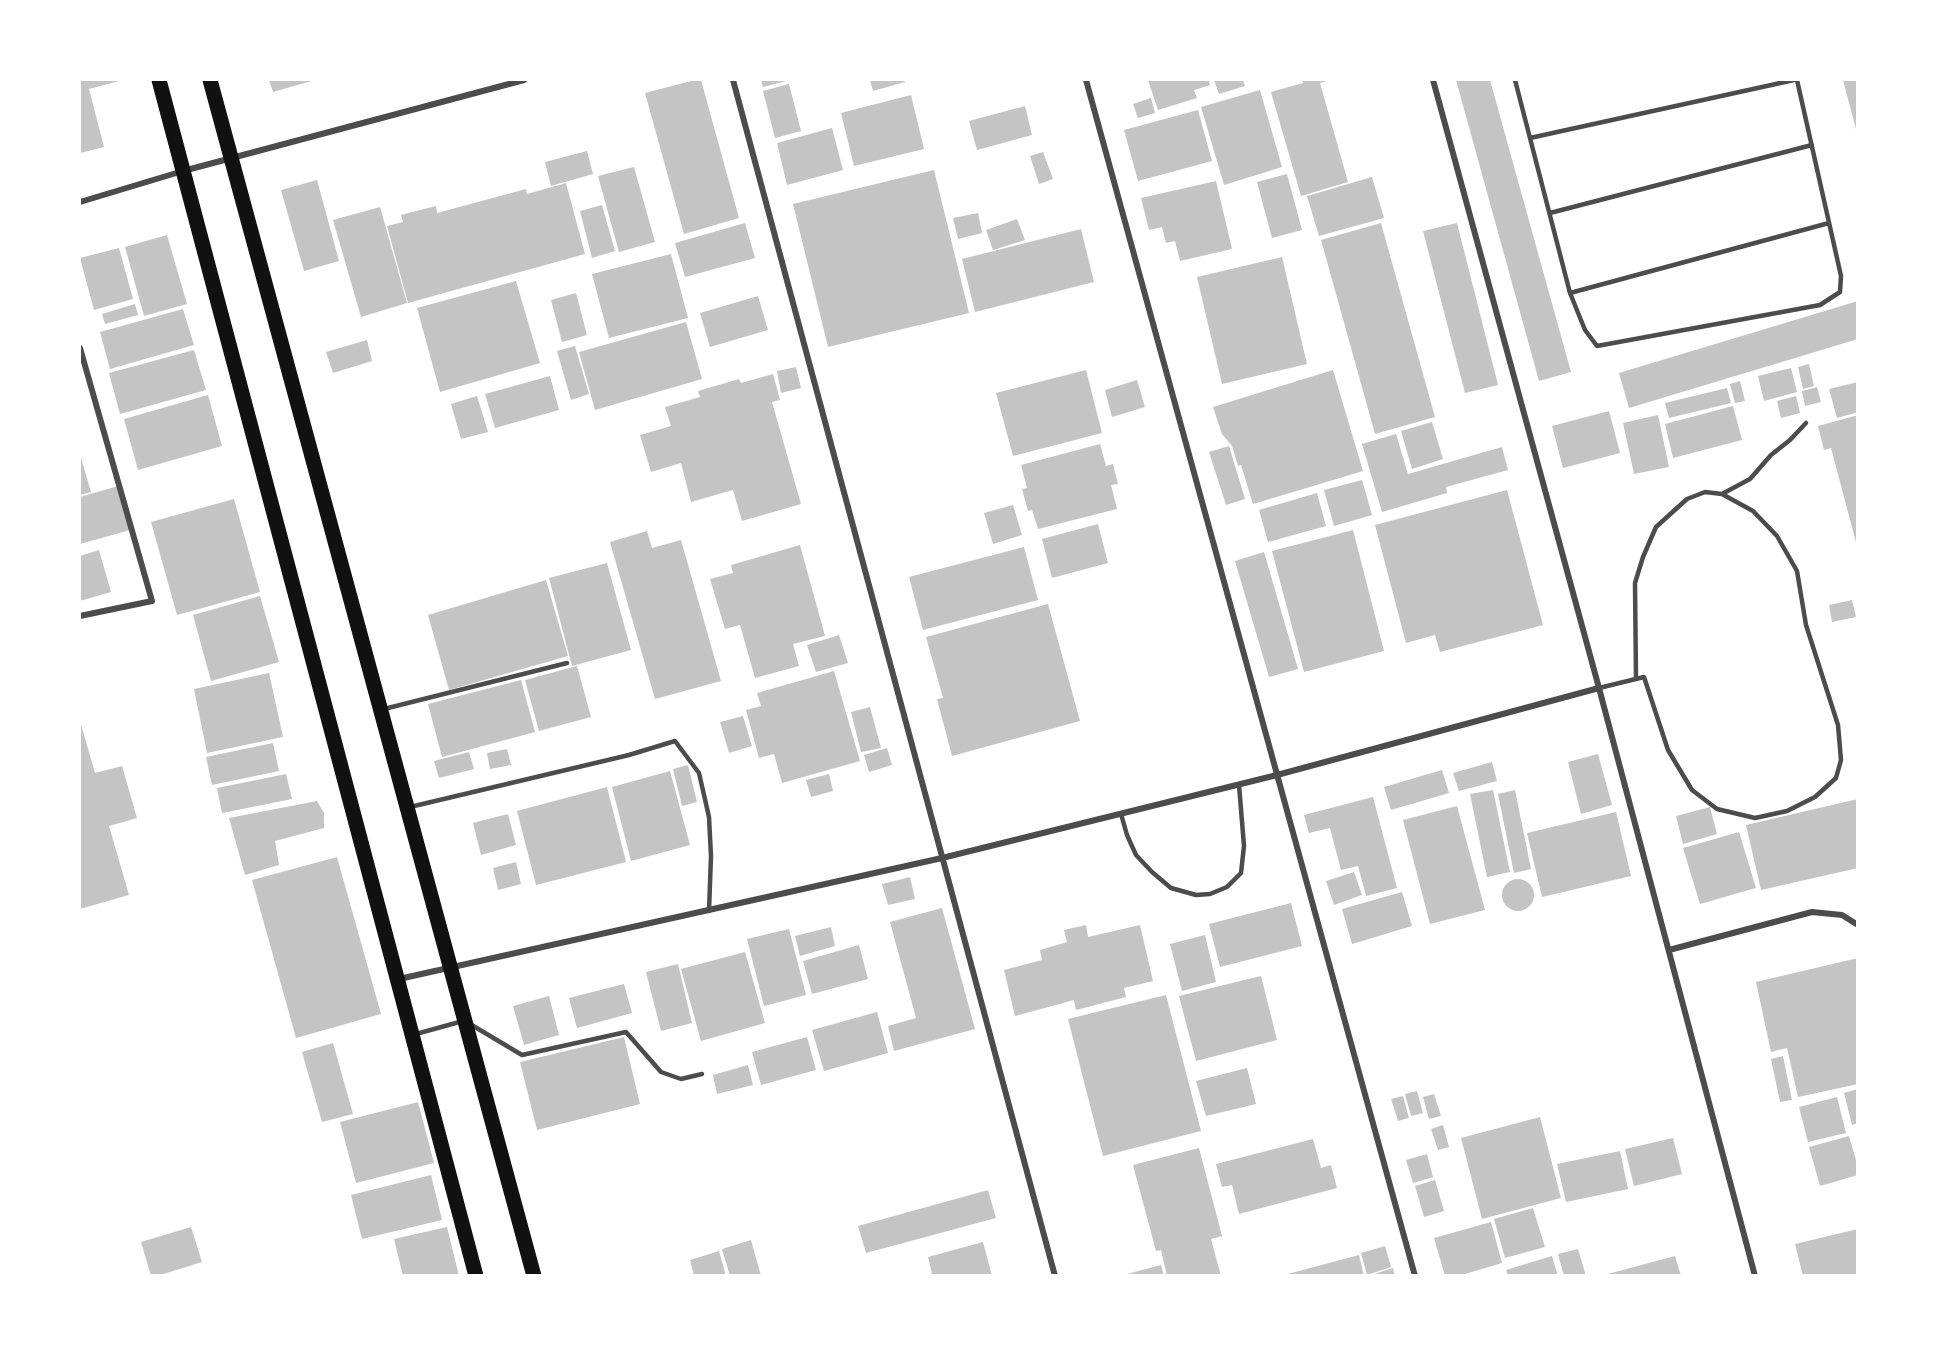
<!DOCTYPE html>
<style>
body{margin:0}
#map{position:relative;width:1937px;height:1355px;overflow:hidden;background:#fff;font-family:Manrope,sans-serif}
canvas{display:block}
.frame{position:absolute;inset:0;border:81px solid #fff;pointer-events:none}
</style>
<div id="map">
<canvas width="1937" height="1355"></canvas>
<div class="frame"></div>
</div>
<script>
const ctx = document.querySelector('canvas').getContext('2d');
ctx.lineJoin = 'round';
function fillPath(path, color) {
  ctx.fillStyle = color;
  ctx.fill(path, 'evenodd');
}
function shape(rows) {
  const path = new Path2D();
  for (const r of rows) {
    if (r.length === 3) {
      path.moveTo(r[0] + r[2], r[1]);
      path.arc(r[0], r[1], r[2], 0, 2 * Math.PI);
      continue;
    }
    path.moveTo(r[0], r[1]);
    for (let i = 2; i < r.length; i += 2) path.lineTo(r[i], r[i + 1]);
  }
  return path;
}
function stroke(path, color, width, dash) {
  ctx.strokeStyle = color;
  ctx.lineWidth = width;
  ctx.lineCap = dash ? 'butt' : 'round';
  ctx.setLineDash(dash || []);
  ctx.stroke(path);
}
fillPath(shape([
 [80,80,123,80,89,89,104,147,80,153],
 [269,80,315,80,273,92],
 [695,80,701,80,739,218,684,234,645,93],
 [761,80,790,80,763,87],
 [870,80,904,80,905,82,873,91],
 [1148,80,1209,80,1210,85,1194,90,1197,98,1158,110],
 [1214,80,1243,80,1245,86,1219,94],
 [1302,80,1330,80,1320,83,1348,182,1301,196,1271,92,1303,83],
 [1456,80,1490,80,1571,372,1539,381],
 [1843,80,1858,80,1858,132,1857,133],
 [789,84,801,131,775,138,763,91],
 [1260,90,1282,167,1224,185,1201,107],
 [911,95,924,149,854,166,841,113],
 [1151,98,1155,113,1138,118,1133,104],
 [1025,106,1032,135,977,150,969,121],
 [1198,110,1212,161,1138,181,1124,130],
 [832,128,843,170,787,185,777,143],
 [587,151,593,174,551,186,545,162],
 [1043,152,1053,179,1039,184,1030,156],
 [634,167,655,242,619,252,598,176],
 [934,170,969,313,828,347,793,204],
 [1287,174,1302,230,1272,238,1257,182],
 [1372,177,1384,218,1319,236,1307,196],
 [317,180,339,261,304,271,281,190],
 [1216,181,1232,249,1180,261,1175,241,1166,243,1162,227,1149,230,1141,198],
 [566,183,585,254,408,303,387,226,403,222,401,215,436,206,437,213,526,189,527,194],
 [602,205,615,251,592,258,580,211],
 [380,207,407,303,361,317,333,220],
 [978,213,982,233,958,239,953,218],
 [1017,219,1025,240,993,250,986,230],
 [745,223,755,258,685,277,675,243],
 [1381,223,1435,417,1375,434,1321,240],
 [1457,223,1498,385,1465,393,1423,231],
 [1081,229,1094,282,975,312,962,259],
 [167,235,187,304,144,316,125,247],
 [119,248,133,299,94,310,80,258],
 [671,254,688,318,609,338,592,274],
 [1282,257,1307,364,1222,384,1197,277],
 [516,281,540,363,440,392,417,308],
 [576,293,587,335,562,342,551,300],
 [758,296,768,330,710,347,700,313],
 [1858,301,1858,339,1629,408,1619,373],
 [135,304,138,315,105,324,102,314],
 [183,309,194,345,110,369,100,332],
 [686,322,702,379,595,410,579,352],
 [367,340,372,361,333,373,326,352],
 [575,346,589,394,571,400,557,351],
 [194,350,206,390,120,414,109,373],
 [1809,364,1814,386,1803,389,1798,367],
 [796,367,801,388,781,393,777,371],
 [1791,368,1797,392,1764,401,1758,376],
 [1086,370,1102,433,1013,456,996,393],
 [1333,370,1363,471,1253,504,1241,465,1238,466,1232,446,1222,434,1213,407],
 [773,374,780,400,772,402,801,504,742,521,733,490,691,502,681,463,651,472,640,435,671,426,665,407,700,397,698,391,739,379,741,383],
 [550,376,559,410,495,428,485,394],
 [1137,380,1145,407,1112,417,1105,390],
 [1740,381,1745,401,1735,403,1730,384],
 [1858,382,1858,412,1837,418,1829,389],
 [1817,387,1821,402,1805,406,1802,391],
 [1727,388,1731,403,1669,418,1665,403],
 [208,395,222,446,138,470,124,419],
 [477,396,488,432,461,439,451,404],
 [1796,396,1800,413,1781,418,1777,401],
 [1733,406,1742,440,1673,458,1665,424],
 [1609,411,1620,453,1563,468,1552,426],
 [1658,415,1669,467,1634,474,1623,423],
 [1858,415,1858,546,1857,546,1831,448,1824,450,1818,426],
 [1432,422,1443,459,1412,469,1401,431],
 [1396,434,1408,474,1502,447,1508,470,1446,487,1447,493,1382,512,1362,444],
 [1100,444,1106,466,1113,464,1118,484,1111,485,1117,509,1038,529,1032,510,1028,511,1022,489,1027,488,1021,465],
 [1229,446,1245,499,1226,505,1209,452],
 [80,454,91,492,80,495],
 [1362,480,1372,515,1334,526,1324,490],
 [118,486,130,530,80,544,80,497],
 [1507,490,1543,625,1440,652,1435,635,1406,643,1375,525],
 [1317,493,1326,526,1268,542,1259,510],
 [234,499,260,592,177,615,151,522],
 [1013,505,1022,535,993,544,984,513],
 [1098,524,1108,563,1052,578,1042,539],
 [1353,530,1384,651,1304,672,1272,551],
 [647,531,652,548,681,540,721,681,655,699,610,542],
 [800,545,825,636,793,644,799,666,755,678,740,625,725,629,710,579,733,573,731,565],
 [1024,547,1038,600,923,630,909,577],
 [99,550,111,592,80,601,80,556],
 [1264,552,1298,669,1269,677,1235,561],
 [607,563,631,650,572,666,549,578],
 [546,580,568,656,449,690,428,615],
 [260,596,279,662,211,681,193,615],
 [1852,600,1856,617,1832,622,1829,605],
 [1048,604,1080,721,952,756,937,699,943,698,926,637],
 [839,635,848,663,816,672,807,645],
 [577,666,591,717,539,731,525,680],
 [834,671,860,761,782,783,774,754,759,758,746,710,761,706,757,693],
 [269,673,283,737,207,753,194,689],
 [521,680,535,732,442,757,428,704],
 [870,707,881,748,861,752,851,712],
 [743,716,752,746,729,753,720,722],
 [80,721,95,773,122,766,137,818,109,826,129,895,80,909],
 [273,743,279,771,212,785,206,757],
 [887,748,892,765,869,772,864,755],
 [507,749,511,765,490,769,487,753],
 [469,752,474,769,439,778,434,761],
 [1598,754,1612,805,1581,814,1568,762],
 [1492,762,1497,781,1459,791,1453,773],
 [688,765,697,802,682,806,673,769],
 [1442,770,1449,793,1391,810,1384,787],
 [670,771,690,845,631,861,612,787],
 [286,774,292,799,222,813,217,788],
 [829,774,833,791,811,797,806,780],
 [607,787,626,862,536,885,517,811],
 [1493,790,1510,872,1487,877,1470,794],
 [1515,790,1531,869,1514,873,1498,794],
 [1373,797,1397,888,1366,896,1358,866,1341,870,1330,828,1309,833,1304,815],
 [1858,799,1858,868,1761,890,1746,825],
 [317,801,324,813,324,828,275,841,279,865,245,875,229,818],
 [1457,806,1485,910,1430,924,1403,820],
 [1710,807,1717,834,1683,844,1676,816],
 [1616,812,1631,876,1542,897,1527,833],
 [508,814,516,845,481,855,473,823],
 [1739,832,1756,888,1700,904,1683,848],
 [337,857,381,1014,296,1038,252,880],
 [516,862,521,884,498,890,493,868],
 [1354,872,1362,895,1334,905,1326,881],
 [910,877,915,899,888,905,882,884],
 [1518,895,16],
 [1402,892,1412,926,1352,944,1342,909],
 [1291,903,1302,946,1220,967,1209,924],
 [942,908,975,1029,894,1051,888,1026,916,1018,890,922],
 [1086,925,1088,937,1140,925,1153,981,1124,988,1126,997,1076,1010,1074,1000,1015,1016,1004,970,1042,960,1040,950,1067,942,1064,930],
 [831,927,835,946,800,956,795,936],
 [789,929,806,995,764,1006,747,939],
 [1205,935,1216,982,1182,991,1170,944],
 [859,945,868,979,812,994,803,961],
 [745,952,765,1023,701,1041,681,969],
 [1858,958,1858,1084,1798,1097,1787,1048,1771,1052,1756,982],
 [678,964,692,1023,661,1031,646,972],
 [1261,976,1277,1040,1196,1061,1179,996],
 [624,984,632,1013,577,1028,569,998],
 [1166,995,1201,1131,1103,1156,1068,1019],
 [549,996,559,1035,524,1045,513,1006],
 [877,1012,888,1053,824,1071,812,1030],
 [624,1037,640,1104,537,1130,520,1062],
 [807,1037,816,1070,761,1085,752,1052],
 [333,1043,353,1114,322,1122,302,1052],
 [1783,1056,1792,1100,1780,1102,1771,1059],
 [748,1065,753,1085,717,1094,713,1075],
 [1247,1068,1256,1104,1206,1116,1196,1081],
 [1858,1089,1858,1123,1852,1125,1844,1093],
 [1417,1091,1423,1113,1411,1116,1405,1094],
 [1434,1094,1441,1116,1429,1119,1423,1097],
 [1403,1096,1409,1118,1398,1121,1391,1099],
 [1837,1097,1846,1133,1808,1142,1799,1107],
 [418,1102,434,1163,356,1183,340,1122],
 [1540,1117,1561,1198,1482,1219,1461,1138],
 [1443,1125,1449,1147,1438,1150,1431,1129],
 [1849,1136,1858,1167,1858,1175,1820,1186,1809,1147],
 [1673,1138,1682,1174,1634,1186,1625,1149],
 [1313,1139,1321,1168,1331,1165,1337,1188,1239,1214,1232,1185,1222,1187,1216,1164],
 [1199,1148,1222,1236,1211,1239,1221,1276,1167,1276,1161,1250,1156,1251,1133,1165],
 [1620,1151,1628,1189,1566,1202,1557,1164],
 [1427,1154,1433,1177,1413,1183,1406,1160],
 [431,1175,442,1220,362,1239,351,1195],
 [1435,1180,1444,1211,1424,1217,1415,1186],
 [988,1190,996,1218,866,1253,858,1226],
 [1533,1208,1545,1247,1505,1258,1494,1219],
 [1491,1222,1502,1263,1458,1276,1445,1276,1434,1238],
 [191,1227,202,1262,157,1276,151,1276,141,1242],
 [447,1227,459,1276,403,1276,394,1239],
 [1858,1229,1858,1276,1803,1276,1795,1244],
 [751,1240,761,1276,730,1276,722,1249],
 [983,1242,992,1276,924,1276,932,1273,928,1257],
 [1385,1246,1391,1267,1367,1275,1361,1253],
 [1578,1249,1586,1276,1564,1276,1558,1254],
 [719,1251,726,1276,694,1276,690,1260],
 [1359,1255,1364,1276,1284,1276,1284,1275],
 [1552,1256,1558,1276,1508,1276,1506,1270],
 [1675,1256,1681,1276,1604,1276,1604,1275],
 [1161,1265,1164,1276,1123,1276,1123,1275],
 [1393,1268,1395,1276,1371,1276,1371,1275]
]), '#c4c4c4');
stroke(shape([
 [1515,80,1570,293,1585,330,1597,346,1820,305,1840,292,1841,276,1797,80],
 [1530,138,1794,80],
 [1550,213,1812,145],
 [1570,293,1829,223],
 [1722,494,1750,479,1771,455,1790,440,1806,423],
 [1599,688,1644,677,1668,750,1692,790,1717,809,1755,818,1787,811,1815,797,1836,778,1841,760,1838,725,1806,625,1797,571,1777,536,1753,511,1722,494,1705,492,1687,499,1656,527,1643,557,1635,583,1636,679],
 [384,709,567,663],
 [410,807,629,755,675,741,699,773,709,817,711,856,709,911],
 [1121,814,1127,835,1136,855,1152,872,1171,888,1196,895,1210,894,1227,887,1241,873,1244,846,1239,785],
 [470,1024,522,1055,626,1032,661,1072,681,1079,702,1074],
 [416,1034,463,1021]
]), '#4c4c4c', 4.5);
stroke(shape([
 [733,80,1055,1276],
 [1086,80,1415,1276],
 [1433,80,1599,688,1755,1276],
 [80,202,183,171,524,80],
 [80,348,152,601,80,616],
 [1669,950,1812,912,1842,915,1858,925],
 [399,979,942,858,1277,775,1599,688]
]), '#4c4c4c', 6);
stroke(shape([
 [159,80,476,1276],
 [210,80,534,1276]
]), '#111', 15);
</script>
